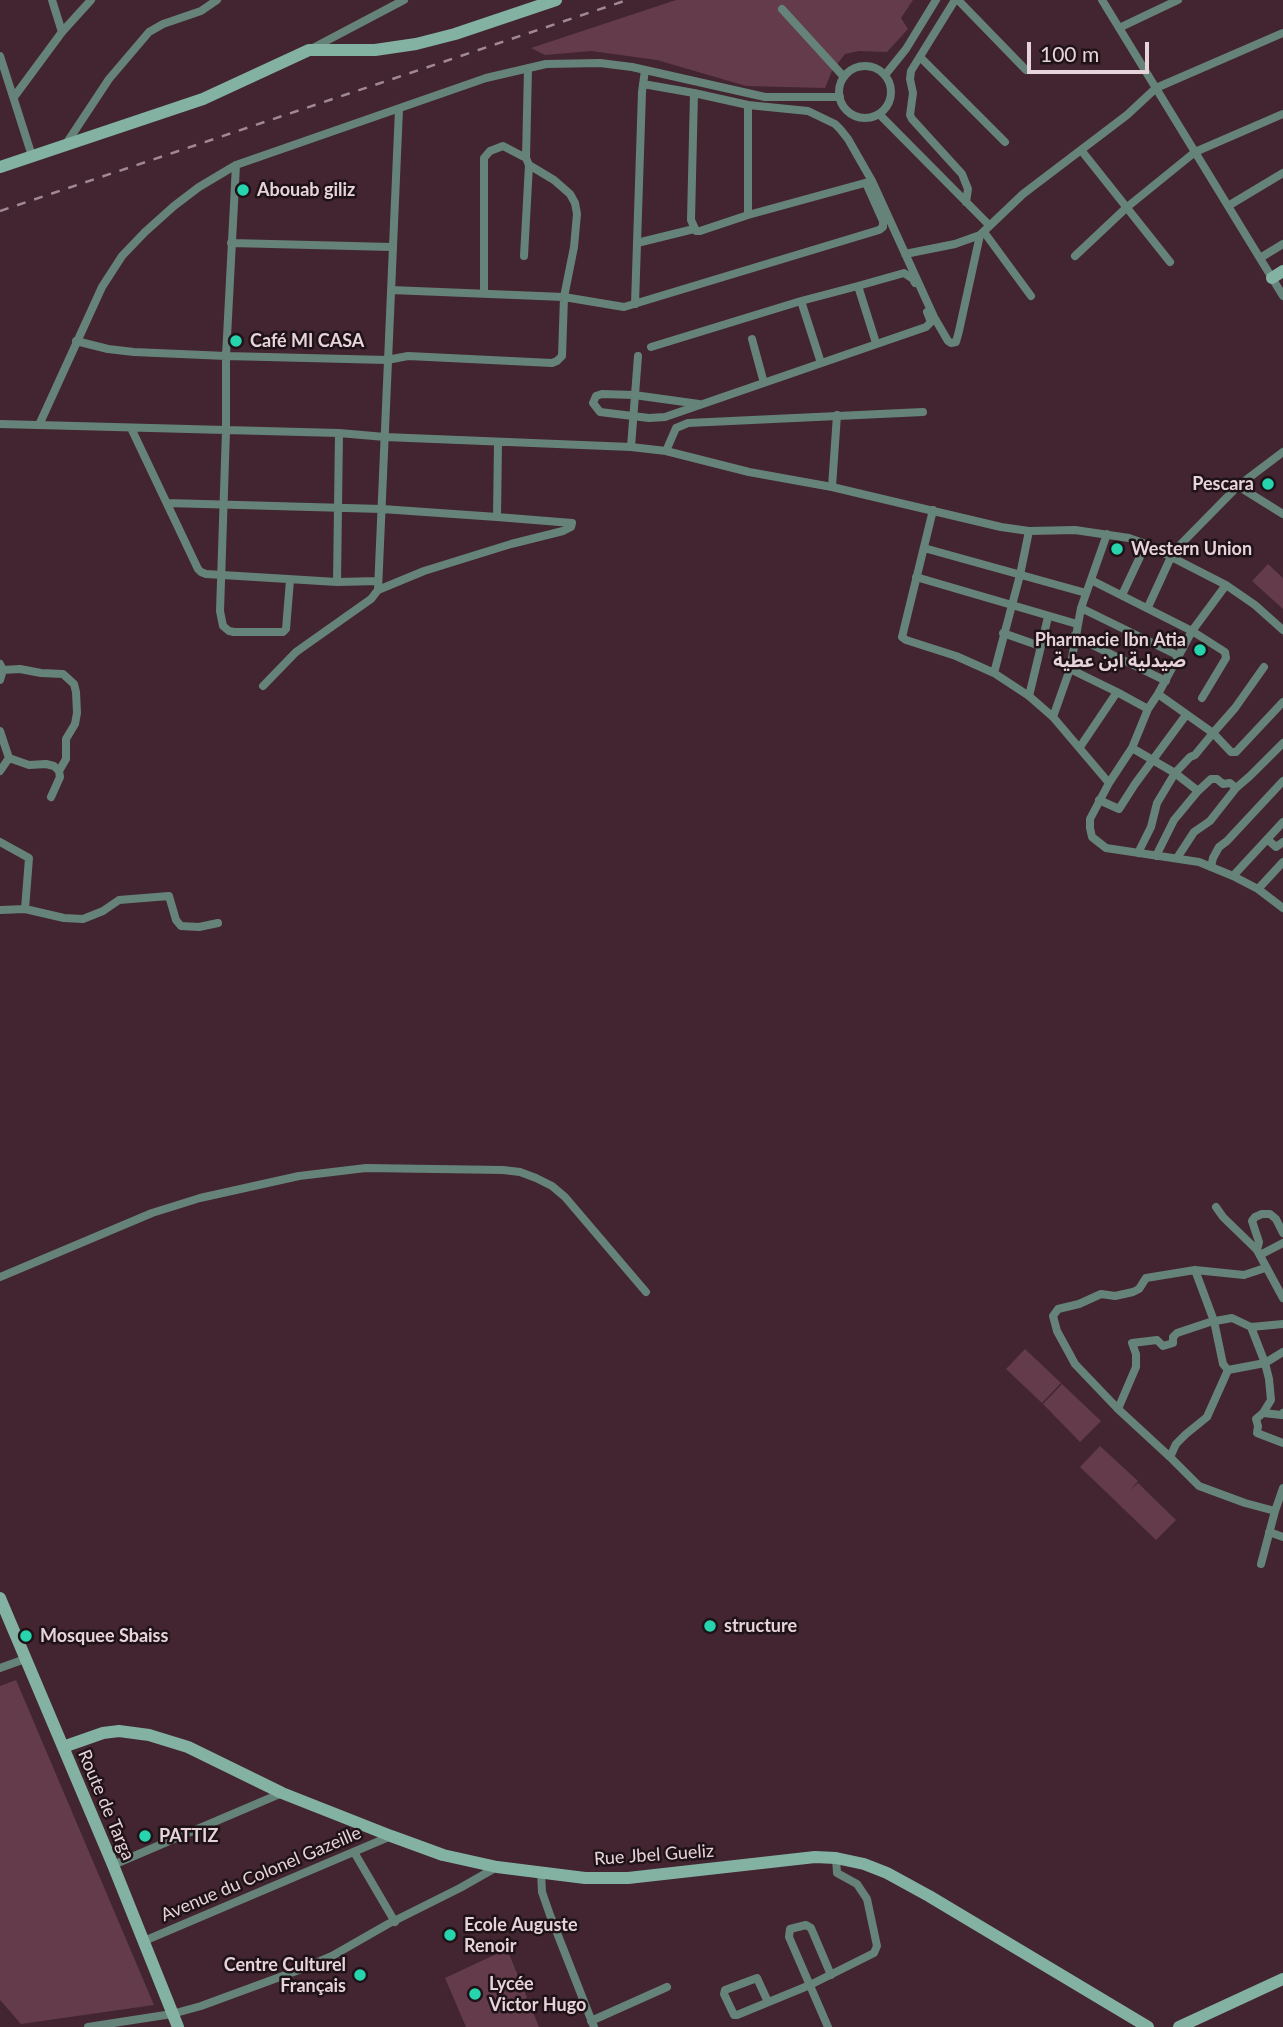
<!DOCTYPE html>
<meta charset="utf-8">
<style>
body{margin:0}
#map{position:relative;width:1283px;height:2027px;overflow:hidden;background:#422531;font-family:Lato,sans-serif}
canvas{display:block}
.scale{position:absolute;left:1027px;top:42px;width:122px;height:32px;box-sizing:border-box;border:4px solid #e7d3da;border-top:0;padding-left:9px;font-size:21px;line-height:24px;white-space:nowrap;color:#e7d3da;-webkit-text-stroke:5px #201318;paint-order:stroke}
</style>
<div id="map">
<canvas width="1283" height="2027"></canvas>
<div class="scale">100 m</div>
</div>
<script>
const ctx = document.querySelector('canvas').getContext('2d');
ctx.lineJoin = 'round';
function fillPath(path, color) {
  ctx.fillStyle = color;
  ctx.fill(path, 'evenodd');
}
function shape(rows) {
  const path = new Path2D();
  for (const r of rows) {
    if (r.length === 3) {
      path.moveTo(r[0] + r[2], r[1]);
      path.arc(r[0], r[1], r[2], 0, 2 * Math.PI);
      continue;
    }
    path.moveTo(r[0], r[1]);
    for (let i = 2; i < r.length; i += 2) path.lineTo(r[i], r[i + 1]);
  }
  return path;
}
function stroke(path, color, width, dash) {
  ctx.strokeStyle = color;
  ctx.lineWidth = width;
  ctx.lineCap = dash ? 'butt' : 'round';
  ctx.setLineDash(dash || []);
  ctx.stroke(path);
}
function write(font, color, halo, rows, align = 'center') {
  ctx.font = font + ' Lato,"Noto Sans Arabic",sans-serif';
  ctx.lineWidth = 5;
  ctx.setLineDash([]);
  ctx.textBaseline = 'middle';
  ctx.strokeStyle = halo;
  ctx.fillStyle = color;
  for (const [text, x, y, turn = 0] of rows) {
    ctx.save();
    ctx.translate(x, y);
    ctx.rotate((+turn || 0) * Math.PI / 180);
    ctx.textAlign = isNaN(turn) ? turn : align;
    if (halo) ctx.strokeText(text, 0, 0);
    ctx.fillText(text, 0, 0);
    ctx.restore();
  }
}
fillPath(shape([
 [676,0,913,0,901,18,908,29,887,52,859,51,845,54,832,71,825,88,746,86,657,60,591,51,545,55,531,48],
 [1268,564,1283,578,1283,609,1252,581],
 [1025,1349,1061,1383,1042,1403,1006,1369],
 [1062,1384,1101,1421,1080,1442,1043,1404],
 [1100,1446,1138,1481,1130,1490,1138,1483,1176,1520,1156,1540,1080,1467],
 [16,1680,154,2005,21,2024,0,2000,0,1686],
 [507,1949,539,2027,466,2027,445,1978]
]), '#633b4b');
stroke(shape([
 [52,0,62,32],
 [955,0,911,71,910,79,913,93,910,115,912,119,962,174,968,189,966,202],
 [958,0,1026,70],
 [1102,0,1283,296],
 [782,9,844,77],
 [1119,28,1178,0],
 [311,49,404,0],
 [0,56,32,156],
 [920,57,1005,142],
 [865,92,26],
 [885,75,906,49,936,0],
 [643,84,694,93,748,105,808,111,835,124,840,129,848,139,872,181],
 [694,93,691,220,696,231,700,231,748,215,872,181,934,317,948,341,951,343,956,342,959,331,980,235],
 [14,97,62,32,91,0],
 [879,114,989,225],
 [66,144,109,79,149,32,163,24,201,11,217,0],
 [1081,150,1170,262],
 [526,158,528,68],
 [236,165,226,356,226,431,220,611,223,626,229,631,234,632,283,632,286,629,290,580],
 [1228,206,1283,173],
 [748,215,748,105],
 [984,232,1031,296],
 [231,243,392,247],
 [637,243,694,229],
 [905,254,955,244,980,235,1023,194,1127,115,1156,88,1283,33],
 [524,256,529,165],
 [1075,256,1126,208,1195,152,1283,114],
 [1260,258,1283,244],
 [858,286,904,273,913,279,915,283],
 [391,290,564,297,624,307,879,230,883,227,883,221,866,183],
 [801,301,821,363],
 [635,304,642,92,645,70],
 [752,339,764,383],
 [76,341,108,349,134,352,226,356,387,360,408,356,552,363,557,361,562,356,564,297,574,247,577,214,575,203,570,194,554,180,529,165,526,158,503,146,490,151,484,158,484,293],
 [651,347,801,301,858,286,876,343],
 [699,404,634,395,602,394,596,396,593,403,600,412,649,418,665,417,926,327,931,322,927,312],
 [0,424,339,433,385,437,631,447,666,451,749,472,832,487,1001,527,1029,531,1075,530,1129,538,1146,544,1226,585,1255,605,1283,630],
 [39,425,102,287,122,256,145,232,174,206,199,187,236,165,486,78,546,64,600,63,632,67,765,97,840,97],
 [131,428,198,569,201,572,206,574,337,582,378,581],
 [631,447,638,356],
 [666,451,676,428,688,423,923,412],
 [1238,486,1283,514],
 [832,487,837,415],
 [167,503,382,509,497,517,498,442],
 [933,510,902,637,906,640,956,656,994,673,1029,696,1053,717,1109,783],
 [497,517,572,523],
 [924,548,1086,593],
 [916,577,1077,624],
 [1091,580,1192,631,1225,652,1226,658,1202,698],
 [337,582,339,433],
 [1226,585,1192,631,1158,694,1148,709,1132,748,1109,783,1090,819,1090,828,1092,837,1106,848,1199,862,1233,876,1258,889,1283,908],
 [378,590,399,109],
 [1122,595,1146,544],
 [1148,607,1171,557,1181,544,1238,486,1283,452],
 [1081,608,1179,656],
 [1003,633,1040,646],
 [1074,636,1166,681],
 [0,664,3,670,0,680],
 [1264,667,1235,708,1213,733,1231,752,1236,752,1283,702],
 [1070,669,1117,692,1148,709],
 [3,670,20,669,41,673,63,674,74,684,76,692,77,713,75,724,66,739,66,759,59,771],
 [994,673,1020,575,1029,531],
 [263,686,296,652,371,599,378,590,424,571,511,544,563,531,571,527,572,523],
 [1029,696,1048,617],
 [1053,717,1070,669,1081,608,1107,534],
 [0,731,9,758,0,771],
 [1080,747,1117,692],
 [1132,748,1175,773,1198,791],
 [9,758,29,765,46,764,54,766,59,771,60,777,51,797],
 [1099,800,1119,809,1135,784,1186,715],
 [1267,839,1276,847,1283,842],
 [0,842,29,858,25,909],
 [1138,853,1151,827,1157,803,1175,773,1190,757,1195,755,1213,733,1158,694],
 [1156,856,1174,820,1198,791,1211,779,1217,779,1223,784,1230,783,1236,788],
 [1177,858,1194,832,1210,821,1236,788,1250,776,1283,743],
 [1211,867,1213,858,1219,847,1227,841,1283,781],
 [1233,876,1283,822],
 [1258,889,1283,862],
 [0,910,25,909,64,918,83,919,103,911,119,900,169,896,176,920,181,926,199,927,218,923],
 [1216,1207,1223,1217,1257,1250,1283,1298],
 [1257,1250,1259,1242,1252,1221,1255,1217,1262,1214,1270,1214,1276,1219,1283,1233],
 [1260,1255,1283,1243],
 [1265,1268,1244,1275,1195,1270,1146,1278,1139,1289,1133,1292,1115,1296,1101,1294,1079,1304,1058,1309,1053,1316,1057,1331,1075,1364,1118,1409,1170,1457,1199,1486,1245,1503,1275,1511],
 [1195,1270,1214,1321,1223,1364,1228,1370],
 [0,1277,152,1213,200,1198,299,1176,366,1168,503,1170,520,1172,536,1178,552,1186,565,1197,646,1292],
 [1251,1327,1265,1363,1269,1379,1271,1400,1263,1413],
 [1228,1370,1265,1363,1283,1352],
 [1118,1409,1136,1367,1136,1354,1132,1343,1157,1340,1163,1346,1173,1343,1173,1337,1177,1333,1210,1322,1232,1318,1251,1327,1283,1324],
 [1283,1413,1282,1415,1263,1413,1256,1419,1258,1426,1257,1433,1283,1443],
 [1170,1457,1176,1444,1186,1434,1207,1417,1228,1370],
 [1269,1532,1283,1537],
 [1261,1564,1275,1511,1283,1488],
 [0,1668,25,1659],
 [354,1852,395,1922],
 [113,1865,282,1793],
 [541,1872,542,1892,550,1915,594,2027],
 [144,1941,391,1836],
 [768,2002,757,1978,725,1990,724,1994,734,2015,737,2015,810,1985,874,1953,877,1946,867,1899,857,1884,837,1873,836,1858],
 [591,2021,667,1987],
 [88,2027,172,2014,201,2006,299,1970,332,1956,388,1924,460,1888,497,1867],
 [828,2027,789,1937,790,1929,806,1925,811,1928,831,1975]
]), '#668379', 8);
stroke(shape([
 [0,167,203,99,309,50,375,50,416,44,455,34,556,0],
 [1272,278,1283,271],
 [0,1598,113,1865,178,2027],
 [63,1747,103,1733,119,1731,149,1735,188,1747,282,1793,391,1836,443,1855,497,1867,585,1878,628,1878,815,1857,836,1858,864,1864,887,1873,929,1896,1148,2027],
 [1179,2027,1283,1979]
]), '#83b2a3', 12);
stroke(shape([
 [0,211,627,0]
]), '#a18992', 2.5, [9, 9]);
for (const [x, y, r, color] of [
 [243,190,7,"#26d5ae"],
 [236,341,7,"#26d5ae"],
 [1268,484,7,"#26d5ae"],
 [1117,549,7,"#26d5ae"],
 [1200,650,7,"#26d5ae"],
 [710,1626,7,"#26d5ae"],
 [26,1636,7,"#26d5ae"],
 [145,1836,7,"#26d5ae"],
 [450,1935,7,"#26d5ae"],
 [360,1975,7,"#26d5ae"],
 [475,1994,7,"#26d5ae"]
]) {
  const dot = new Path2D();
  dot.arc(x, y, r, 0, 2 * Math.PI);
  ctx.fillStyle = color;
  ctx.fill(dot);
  stroke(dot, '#201318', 2.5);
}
write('bold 18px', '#e7d3da', '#201318', [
 ["Abouab giliz",257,190],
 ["Café MI CASA",250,341],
 ["Pescara",1254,484,"right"],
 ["Western Union",1131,549],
 ["Pharmacie Ibn Atia",1186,640,"right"],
 ["صيدلية ابن عطية",1186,661,"right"],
 ["structure",724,1626],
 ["Mosquee Sbaiss",40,1636],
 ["PATTIZ",159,1836],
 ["Ecole Auguste",464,1925],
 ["Renoir",464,1946],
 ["Centre Culturel",346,1965,"right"],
 ["Français",346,1986,"right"],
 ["Lycée",489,1984],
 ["Victor Hugo",489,2005]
], 'left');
write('18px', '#e7d3da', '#201318', [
 ["Route de Targa",106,1805,67],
 ["Rue Jbel Gueliz",654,1855,-4],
 ["Avenue du Colonel Gazeille",261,1874,-23]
]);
</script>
